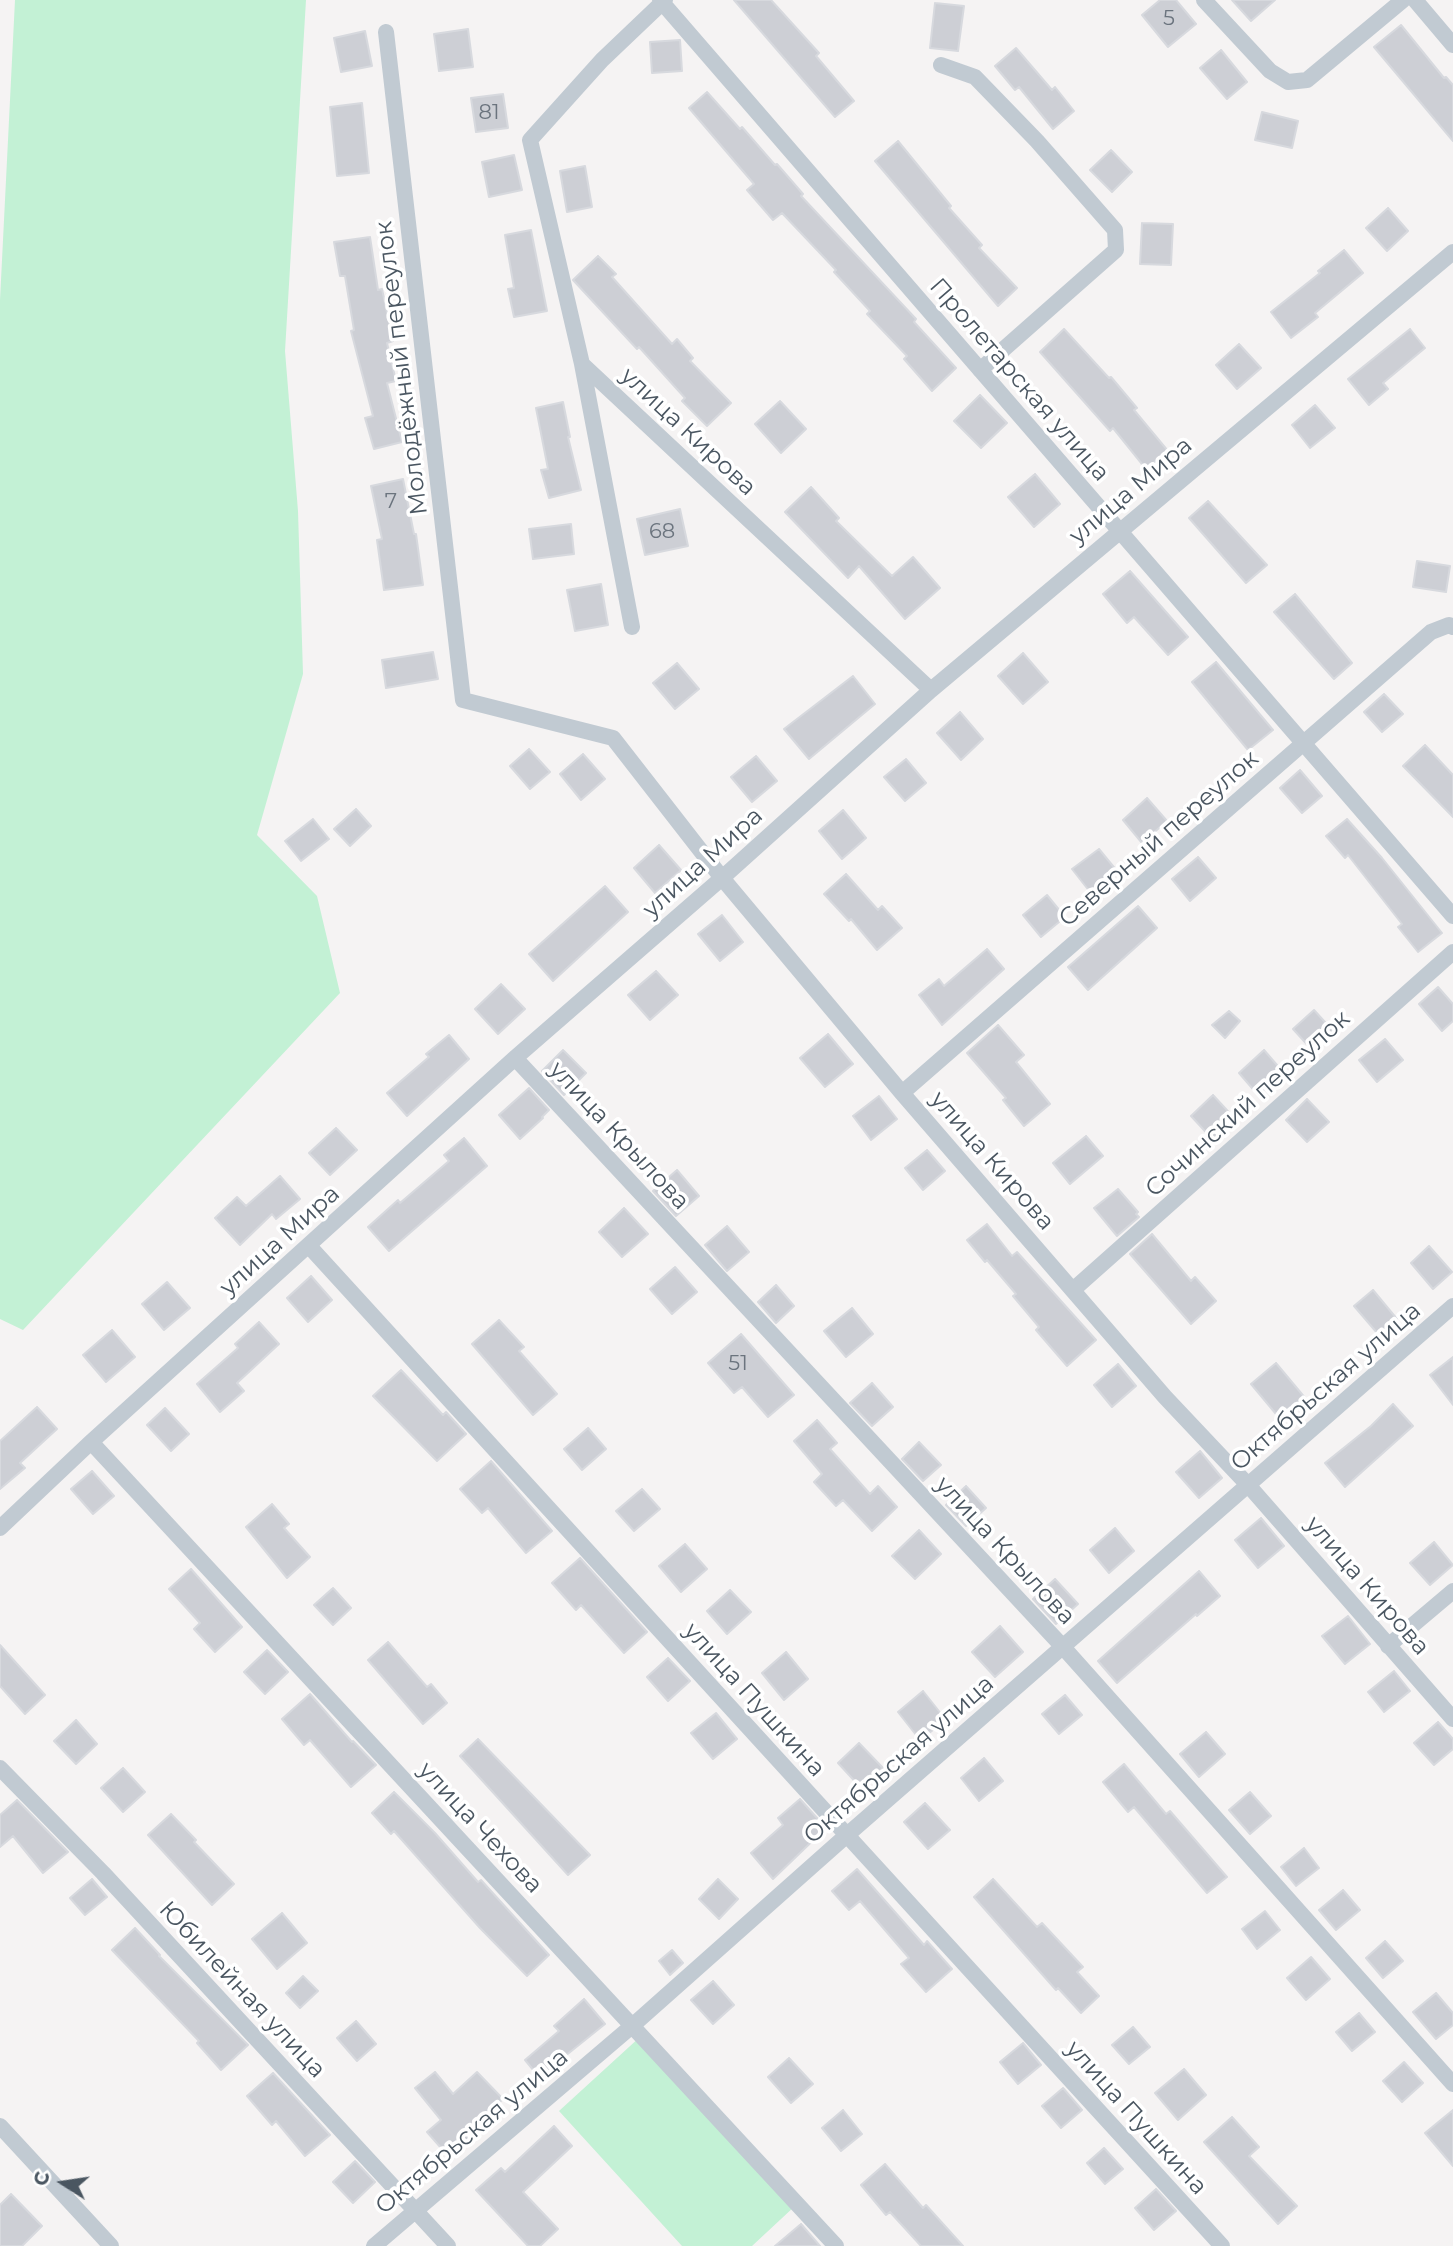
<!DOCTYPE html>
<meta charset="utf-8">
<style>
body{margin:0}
#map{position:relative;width:1453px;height:2246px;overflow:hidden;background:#f5f3f3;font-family:Montserrat,sans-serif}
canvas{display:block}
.north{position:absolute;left:28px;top:2148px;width:70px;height:70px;-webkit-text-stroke:5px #fff;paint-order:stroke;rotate:282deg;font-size:19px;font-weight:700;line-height:28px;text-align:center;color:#4a5661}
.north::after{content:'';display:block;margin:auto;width:24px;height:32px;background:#4a5661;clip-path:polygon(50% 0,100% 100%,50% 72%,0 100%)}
</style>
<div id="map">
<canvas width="1453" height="2246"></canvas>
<div class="north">С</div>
</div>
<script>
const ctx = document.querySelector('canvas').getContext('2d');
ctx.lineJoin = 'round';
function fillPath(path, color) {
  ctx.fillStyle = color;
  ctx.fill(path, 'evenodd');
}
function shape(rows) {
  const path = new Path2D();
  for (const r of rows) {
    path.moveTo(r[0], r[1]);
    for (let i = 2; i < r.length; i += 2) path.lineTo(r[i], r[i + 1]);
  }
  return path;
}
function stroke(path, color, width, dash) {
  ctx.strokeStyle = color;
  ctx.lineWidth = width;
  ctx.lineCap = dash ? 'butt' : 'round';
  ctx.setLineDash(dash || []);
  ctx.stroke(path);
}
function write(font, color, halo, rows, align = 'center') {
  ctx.font = font + ' Montserrat,sans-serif';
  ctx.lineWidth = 7;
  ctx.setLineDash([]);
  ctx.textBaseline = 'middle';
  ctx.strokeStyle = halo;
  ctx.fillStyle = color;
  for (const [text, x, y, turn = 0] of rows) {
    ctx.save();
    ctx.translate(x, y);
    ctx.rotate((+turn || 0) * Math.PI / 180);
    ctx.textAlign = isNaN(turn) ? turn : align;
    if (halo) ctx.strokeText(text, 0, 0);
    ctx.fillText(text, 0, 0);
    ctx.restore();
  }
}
fillPath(shape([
 [15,0,306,0,285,351,298,511,303,674,257,835,317,896,340,993,23,1330,0,1319,0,300],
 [641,2036,795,2206,752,2246,682,2246,559,2111]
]), '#c3f1d5');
const building = shape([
 [734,0,771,0,819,53,816,56,854,101,835,117,734,0],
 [1160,0,1176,0,1196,24,1168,47,1142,15,1160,0],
 [1232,0,1275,0,1251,21,1232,0],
 [935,3,964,6,958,51,930,48,935,3],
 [1401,25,1444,78,1446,77,1453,85,1453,141,1374,47,1401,25],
 [468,29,473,67,439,71,434,34,468,29],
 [365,31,372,66,341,72,334,38,365,31],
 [680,40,682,71,652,73,650,42,680,40],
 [1016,48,1052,90,1055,87,1074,111,1053,129,1019,87,1015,90,995,66,1016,48],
 [1221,50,1247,82,1227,99,1200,68,1221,50],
 [707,92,740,129,742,127,775,165,777,164,803,194,801,196,916,319,914,322,956,368,932,391,904,359,907,356,867,314,870,311,834,272,836,270,782,213,773,220,747,190,754,184,689,108,707,92],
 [503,94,508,128,476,132,471,98,503,94],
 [362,103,369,173,337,176,330,107,362,103],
 [1262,112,1298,121,1292,148,1255,140,1262,112],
 [898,141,951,206,949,208,982,245,979,248,1017,288,998,306,875,161,898,141],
 [1111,150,1132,172,1112,192,1090,170,1111,150],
 [514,155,522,190,489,197,482,162,514,155],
 [585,166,592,207,567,212,560,171,585,166],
 [1388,208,1408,231,1387,251,1366,228,1388,208],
 [1142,223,1173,224,1171,265,1140,264,1142,223],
 [531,230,547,311,514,317,508,289,514,288,505,235,531,230],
 [370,237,378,290,382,289,393,341,387,343,396,381,387,383,402,442,374,449,365,418,373,416,351,331,354,330,345,276,340,276,334,242,370,237],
 [1344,250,1363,273,1315,313,1318,317,1291,338,1271,312,1320,273,1318,271,1344,250],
 [598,256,616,274,612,277,672,344,677,339,693,358,690,361,731,403,707,426,682,401,685,398,639,347,637,349,573,280,598,256],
 [1064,329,1109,378,1111,377,1137,408,1134,410,1168,451,1146,469,1113,428,1110,431,1040,352,1064,329],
 [1410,329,1425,348,1383,383,1388,389,1369,405,1348,379,1410,329],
 [1239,344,1261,368,1237,389,1216,365,1239,344],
 [980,395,1007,423,981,448,954,421,980,395],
 [780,401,806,429,781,453,755,424,780,401],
 [563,402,570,437,568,437,581,490,549,498,541,470,548,469,536,408,563,402],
 [1315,405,1335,428,1310,448,1292,425,1315,405],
 [1035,474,1060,504,1034,527,1008,497,1035,474],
 [403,479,414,534,416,534,423,585,384,590,377,540,382,539,371,486,403,479],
 [811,487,839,518,836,521,892,576,913,557,940,588,905,619,859,566,848,578,785,512,811,487],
 [1208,501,1267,565,1246,583,1189,518,1208,501],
 [680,509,688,546,645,555,637,519,680,509],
 [571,524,574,554,533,559,529,529,571,524],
 [1417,561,1450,566,1446,592,1413,587,1417,561],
 [1130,571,1188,637,1168,655,1134,617,1127,623,1103,594,1130,571],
 [601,584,608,625,575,631,567,590,601,584],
 [1295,594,1352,663,1334,679,1274,612,1295,594],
 [433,652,438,679,386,688,382,660,433,652],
 [1023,653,1048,682,1023,704,998,676,1023,653],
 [1216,662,1273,730,1248,750,1192,682,1216,662],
 [677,663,699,689,675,709,653,683,677,663],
 [853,676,875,704,809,759,784,729,853,676],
 [1384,694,1403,714,1382,732,1364,712,1384,694],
 [960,712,983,739,961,760,937,733,960,712],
 [1425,745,1453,775,1453,817,1403,766,1425,745],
 [529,749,550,772,530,789,510,766,529,749],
 [583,754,605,779,581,800,560,774,583,754],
 [756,756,777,781,752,802,731,777,756,756],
 [906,759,926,783,905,801,884,777,906,759],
 [1300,770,1322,796,1302,813,1280,788,1300,770],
 [1147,798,1167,821,1142,843,1123,820,1147,798],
 [356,809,371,826,350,846,334,829,356,809],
 [843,810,866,838,842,859,819,831,843,810],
 [313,819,329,839,301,861,285,841,313,819],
 [1347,819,1382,858,1442,933,1418,952,1398,927,1402,924,1348,855,1345,858,1326,836,1347,819],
 [659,845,681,870,655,893,634,868,659,845],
 [1099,849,1117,871,1090,892,1072,869,1099,849],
 [1198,857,1216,878,1190,901,1172,879,1198,857],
 [846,874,878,910,882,906,902,928,877,950,851,919,849,921,824,894,846,874],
 [605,886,628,912,553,981,529,954,605,886],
 [1047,895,1065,917,1041,937,1023,915,1047,895],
 [1138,906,1157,928,1088,990,1068,967,1138,906],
 [722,915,743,942,720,961,698,934,722,915],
 [987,949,1004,969,942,1025,919,995,939,979,944,986,987,949],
 [656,971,678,995,650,1020,628,995,656,971],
 [501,984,525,1009,498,1034,475,1009,501,984],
 [1438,987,1453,1004,1453,1021,1442,1031,1419,1004,1438,987],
 [1314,1010,1334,1032,1313,1051,1293,1029,1314,1010],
 [1229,1011,1240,1021,1225,1038,1212,1025,1229,1011],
 [998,1025,1024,1055,1016,1062,1050,1104,1024,1126,1003,1100,1006,1098,967,1053,998,1025],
 [828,1034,853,1064,825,1087,800,1058,828,1034],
 [449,1035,469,1059,407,1116,387,1093,429,1057,426,1054,449,1035],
 [1385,1039,1403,1060,1377,1082,1359,1060,1385,1039],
 [563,1050,586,1073,564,1095,542,1071,563,1050],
 [1264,1050,1283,1072,1258,1095,1239,1073,1264,1050],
 [529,1088,549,1110,542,1117,543,1118,520,1139,499,1115,529,1088],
 [1213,1095,1236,1120,1214,1141,1191,1116,1213,1095],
 [879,1096,897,1119,871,1140,853,1116,879,1096],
 [1307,1099,1329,1122,1307,1142,1286,1120,1307,1099],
 [336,1128,357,1150,330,1175,309,1153,336,1128],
 [1086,1136,1103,1156,1070,1184,1053,1163,1086,1136],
 [464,1138,487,1166,389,1251,368,1227,398,1200,400,1203,449,1161,444,1155,464,1138],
 [927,1150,945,1171,923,1190,905,1168,927,1150],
 [677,1170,699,1196,676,1216,653,1191,677,1170],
 [280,1176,300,1199,276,1219,272,1214,240,1245,215,1218,237,1197,246,1206,280,1176],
 [1118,1189,1138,1212,1136,1214,1139,1217,1117,1236,1094,1208,1118,1189],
 [624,1208,648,1234,622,1257,599,1232,624,1208],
 [987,1224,1012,1256,1017,1252,1096,1340,1067,1366,1036,1330,1039,1327,1013,1296,1016,1294,987,1260,985,1262,967,1240,987,1224],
 [727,1226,749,1252,727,1271,705,1245,727,1226],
 [1152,1234,1191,1281,1195,1277,1216,1301,1191,1324,1130,1254,1152,1234],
 [1429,1246,1452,1272,1433,1289,1411,1263,1429,1246],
 [675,1267,697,1292,672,1314,650,1289,675,1267],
 [311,1276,332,1300,308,1322,287,1298,311,1276],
 [167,1282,190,1308,164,1330,142,1304,167,1282],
 [776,1285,794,1306,776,1323,758,1302,776,1285],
 [1373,1290,1397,1319,1378,1334,1354,1306,1373,1290],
 [852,1308,873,1334,846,1357,824,1331,852,1308],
 [499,1320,524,1347,519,1351,557,1394,533,1415,472,1344,499,1320],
 [259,1322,279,1344,237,1383,244,1391,220,1412,197,1384,238,1348,235,1344,259,1322],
 [112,1330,135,1357,106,1382,83,1355,112,1330],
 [741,1334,794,1395,768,1417,742,1387,734,1393,708,1363,741,1334],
 [1453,1357,1453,1405,1430,1375,1453,1357],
 [1276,1363,1306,1399,1281,1420,1251,1384,1276,1363],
 [1118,1364,1136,1386,1112,1407,1094,1385,1118,1364],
 [401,1370,443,1415,446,1412,466,1434,437,1461,373,1396,401,1370],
 [872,1383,893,1407,872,1426,850,1403,872,1383],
 [1393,1404,1413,1426,1345,1487,1325,1463,1371,1426,1393,1404],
 [37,1407,57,1429,20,1463,25,1468,0,1489,0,1441,37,1407],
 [165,1408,189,1434,171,1451,147,1425,165,1408],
 [817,1420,837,1443,830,1449,870,1494,878,1486,897,1507,872,1531,843,1500,836,1506,814,1482,822,1474,794,1441,817,1420],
 [588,1428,606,1449,582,1470,564,1449,588,1428],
 [919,1442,941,1465,923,1481,902,1459,919,1442],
 [1200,1451,1222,1478,1199,1498,1176,1472,1200,1451],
 [491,1461,552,1531,526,1553,488,1508,482,1513,460,1489,491,1461],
 [92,1471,114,1496,93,1514,71,1489,92,1471],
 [966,1486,986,1508,966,1526,946,1505,966,1486],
 [642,1489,660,1509,634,1531,616,1511,642,1489],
 [272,1504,289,1524,284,1528,310,1557,287,1578,246,1527,272,1504],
 [1261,1518,1284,1546,1258,1568,1235,1540,1261,1518],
 [1115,1528,1134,1551,1109,1573,1090,1550,1115,1528],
 [919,1530,941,1554,915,1579,892,1556,919,1530],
 [1434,1542,1453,1565,1430,1585,1410,1563,1434,1542],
 [685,1544,707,1569,681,1592,659,1566,685,1544],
 [580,1558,647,1632,624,1653,581,1605,576,1610,552,1583,580,1558],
 [191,1569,242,1627,215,1652,194,1629,200,1623,169,1589,191,1569],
 [1199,1571,1220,1596,1197,1616,1196,1614,1117,1683,1098,1661,1199,1571],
 [1055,1579,1078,1604,1056,1624,1033,1599,1055,1579],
 [333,1588,351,1608,333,1625,314,1605,333,1588],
 [730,1590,751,1612,727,1634,707,1611,730,1590],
 [1348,1616,1370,1644,1345,1664,1322,1636,1348,1616],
 [1000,1626,1023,1652,995,1677,972,1652,1000,1626],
 [388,1642,427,1687,431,1684,447,1703,423,1724,368,1660,388,1642],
 [0,1645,45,1695,25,1714,0,1686,0,1645],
 [267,1650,288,1672,265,1694,244,1672,267,1650],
 [786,1652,808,1679,784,1700,762,1673,786,1652],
 [668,1658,690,1681,668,1701,647,1677,668,1658],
 [1394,1671,1410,1691,1384,1712,1368,1692,1394,1671],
 [923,1691,946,1720,920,1740,898,1712,923,1691],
 [310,1694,352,1742,353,1741,376,1765,351,1787,310,1740,304,1745,282,1719,310,1694],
 [1065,1695,1082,1715,1059,1734,1042,1714,1065,1695],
 [716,1713,737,1739,713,1759,691,1733,716,1713],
 [76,1720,97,1744,76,1764,54,1741,76,1720],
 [1438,1722,1453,1739,1453,1749,1434,1765,1414,1743,1438,1722],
 [1206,1732,1225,1754,1199,1777,1180,1754,1206,1732],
 [478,1739,590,1855,568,1875,460,1756,478,1739],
 [859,1743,883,1768,861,1788,838,1763,859,1743],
 [984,1758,1003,1781,979,1801,961,1778,984,1758],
 [1124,1764,1166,1814,1170,1811,1227,1877,1207,1893,1134,1807,1128,1812,1103,1782,1124,1764],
 [123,1768,145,1792,123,1812,101,1788,123,1768],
 [394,1792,435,1833,478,1882,481,1880,549,1955,527,1976,480,1928,394,1831,391,1834,372,1813,394,1792],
 [1250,1792,1271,1816,1250,1834,1229,1810,1250,1792],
 [800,1799,826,1828,773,1879,751,1853,783,1825,778,1818,800,1799],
 [17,1800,68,1852,43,1873,13,1836,0,1847,0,1815,17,1800],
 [925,1803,950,1830,928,1849,904,1822,925,1803],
 [171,1814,196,1840,194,1842,234,1884,212,1905,148,1835,171,1814],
 [1304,1848,1319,1868,1296,1886,1281,1867,1304,1848],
 [857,1869,924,1945,927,1941,952,1969,926,1992,901,1964,909,1958,860,1901,849,1910,832,1891,857,1869],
 [92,1879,107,1897,85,1915,70,1898,92,1879],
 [718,1879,738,1899,719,1919,699,1899,718,1879],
 [993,1879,1037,1927,1042,1923,1083,1967,1077,1972,1099,1996,1081,2013,1058,1988,1056,1990,974,1897,993,1879],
 [1343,1890,1360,1910,1336,1930,1319,1910,1343,1890],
 [1265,1911,1280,1930,1257,1949,1242,1929,1265,1911],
 [282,1913,307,1943,277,1969,252,1939,282,1913],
 [135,1928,160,1955,159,1956,248,2045,221,2070,197,2043,199,2041,112,1950,135,1928],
 [1385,1941,1403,1961,1383,1978,1366,1958,1385,1941],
 [672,1950,683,1963,670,1975,659,1961,672,1950],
 [1311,1957,1330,1979,1306,2000,1287,1978,1311,1957],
 [303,1976,318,1991,300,2008,286,1993,303,1976],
 [713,1981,734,2005,713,2024,691,2000,713,1981],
 [1436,1993,1453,2013,1453,2025,1436,2039,1413,2012,1436,1993],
 [584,1999,605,2024,539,2077,525,2060,559,2031,554,2026,584,1999],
 [1359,2013,1375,2032,1352,2051,1336,2032,1359,2013],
 [356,2021,376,2044,357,2061,337,2038,356,2021],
 [1133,2027,1150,2047,1129,2064,1112,2045,1133,2027],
 [1023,2043,1041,2065,1018,2084,1000,2062,1023,2043],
 [789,2058,813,2084,791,2103,768,2077,789,2058],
 [1404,2062,1423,2083,1402,2102,1383,2081,1404,2062],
 [1184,2069,1206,2095,1178,2120,1155,2093,1184,2069],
 [435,2072,453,2094,477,2072,503,2099,466,2134,470,2138,449,2157,427,2132,441,2120,415,2088,435,2072],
 [273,2073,330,2135,305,2156,276,2121,272,2125,247,2096,273,2073],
 [1063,2088,1082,2110,1061,2128,1042,2106,1063,2088],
 [843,2110,862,2134,841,2151,822,2128,843,2110],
 [1453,2110,1453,2166,1425,2133,1453,2110],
 [1232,2117,1259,2147,1249,2156,1297,2206,1278,2224,1204,2142,1232,2117],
 [554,2126,572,2146,523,2192,558,2229,540,2246,528,2246,476,2190,501,2168,505,2172,554,2126],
 [1104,2148,1123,2169,1105,2184,1087,2163,1104,2148],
 [355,2161,375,2182,353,2203,333,2182,355,2161],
 [885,2164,923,2208,926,2205,963,2246,921,2246,890,2212,886,2215,861,2185,885,2164],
 [1156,2189,1176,2211,1154,2230,1135,2208,1156,2189],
 [11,2194,42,2226,22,2246,0,2246,0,2205,11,2194],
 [801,2224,820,2246,775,2246,801,2224]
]);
fillPath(building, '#cdcfd5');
stroke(building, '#d7d9de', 2);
stroke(shape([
 [660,0,1453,916],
 [665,0,602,60,530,140,582,364,931,690],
 [1204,0,1270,71,1288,82,1307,80,1403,0],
 [1415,0,1453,45],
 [386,32,463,700,613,738,722,878,902,1093,1165,1397,1249,1486,1453,1719],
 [941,65,975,77,1037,141,1115,230,1116,250,980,370],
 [582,364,632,627],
 [515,1058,1063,1647,1453,2084],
 [902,1093,1431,632,1449,625,1453,627],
 [309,1246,1222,2246],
 [1074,1289,1453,952],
 [91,1442,836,2246],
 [0,1528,91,1442,515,1058,722,878,931,690,1453,252],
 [1388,1646,1453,1591],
 [0,1768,103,1873,448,2246],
 [0,2126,111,2246],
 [374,2246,632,2026,847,1835,1453,1306]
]), '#c1cad2', 16);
write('21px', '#6b747e', null, [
 ["5",1169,19],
 ["81",489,113],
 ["7",391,502],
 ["68",662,532],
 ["51",738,1364]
]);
write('24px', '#4a5661', '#fff', [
 ["Молодёжный переулок",402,368,-97],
 ["Пролетарская улица",1019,380,49],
 ["улица Кирова",688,432,43],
 ["улица Мира",1131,491,-40],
 ["Северный переулок",1159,839,-41],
 ["улица Мира",703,863,-42],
 ["Сочинский переулок",1248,1104,-42],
 ["улица Крылова",619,1136,47],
 ["улица Кирова",992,1161,49],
 ["улица Мира",280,1241,-42],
 ["Октябрьская улица",1326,1387,-41],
 ["улица Крылова",1005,1551,47],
 ["улица Кирова",1367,1586,49],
 ["улица Пушкина",754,1700,48],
 ["Октябрьская улица",899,1760,-41],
 ["улица Чехова",480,1828,47],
 ["Юбилейная улица",242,1990,47],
 ["улица Пушкина",1136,2118,48],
 ["Октябрьская улица",472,2132,-40]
]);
</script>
